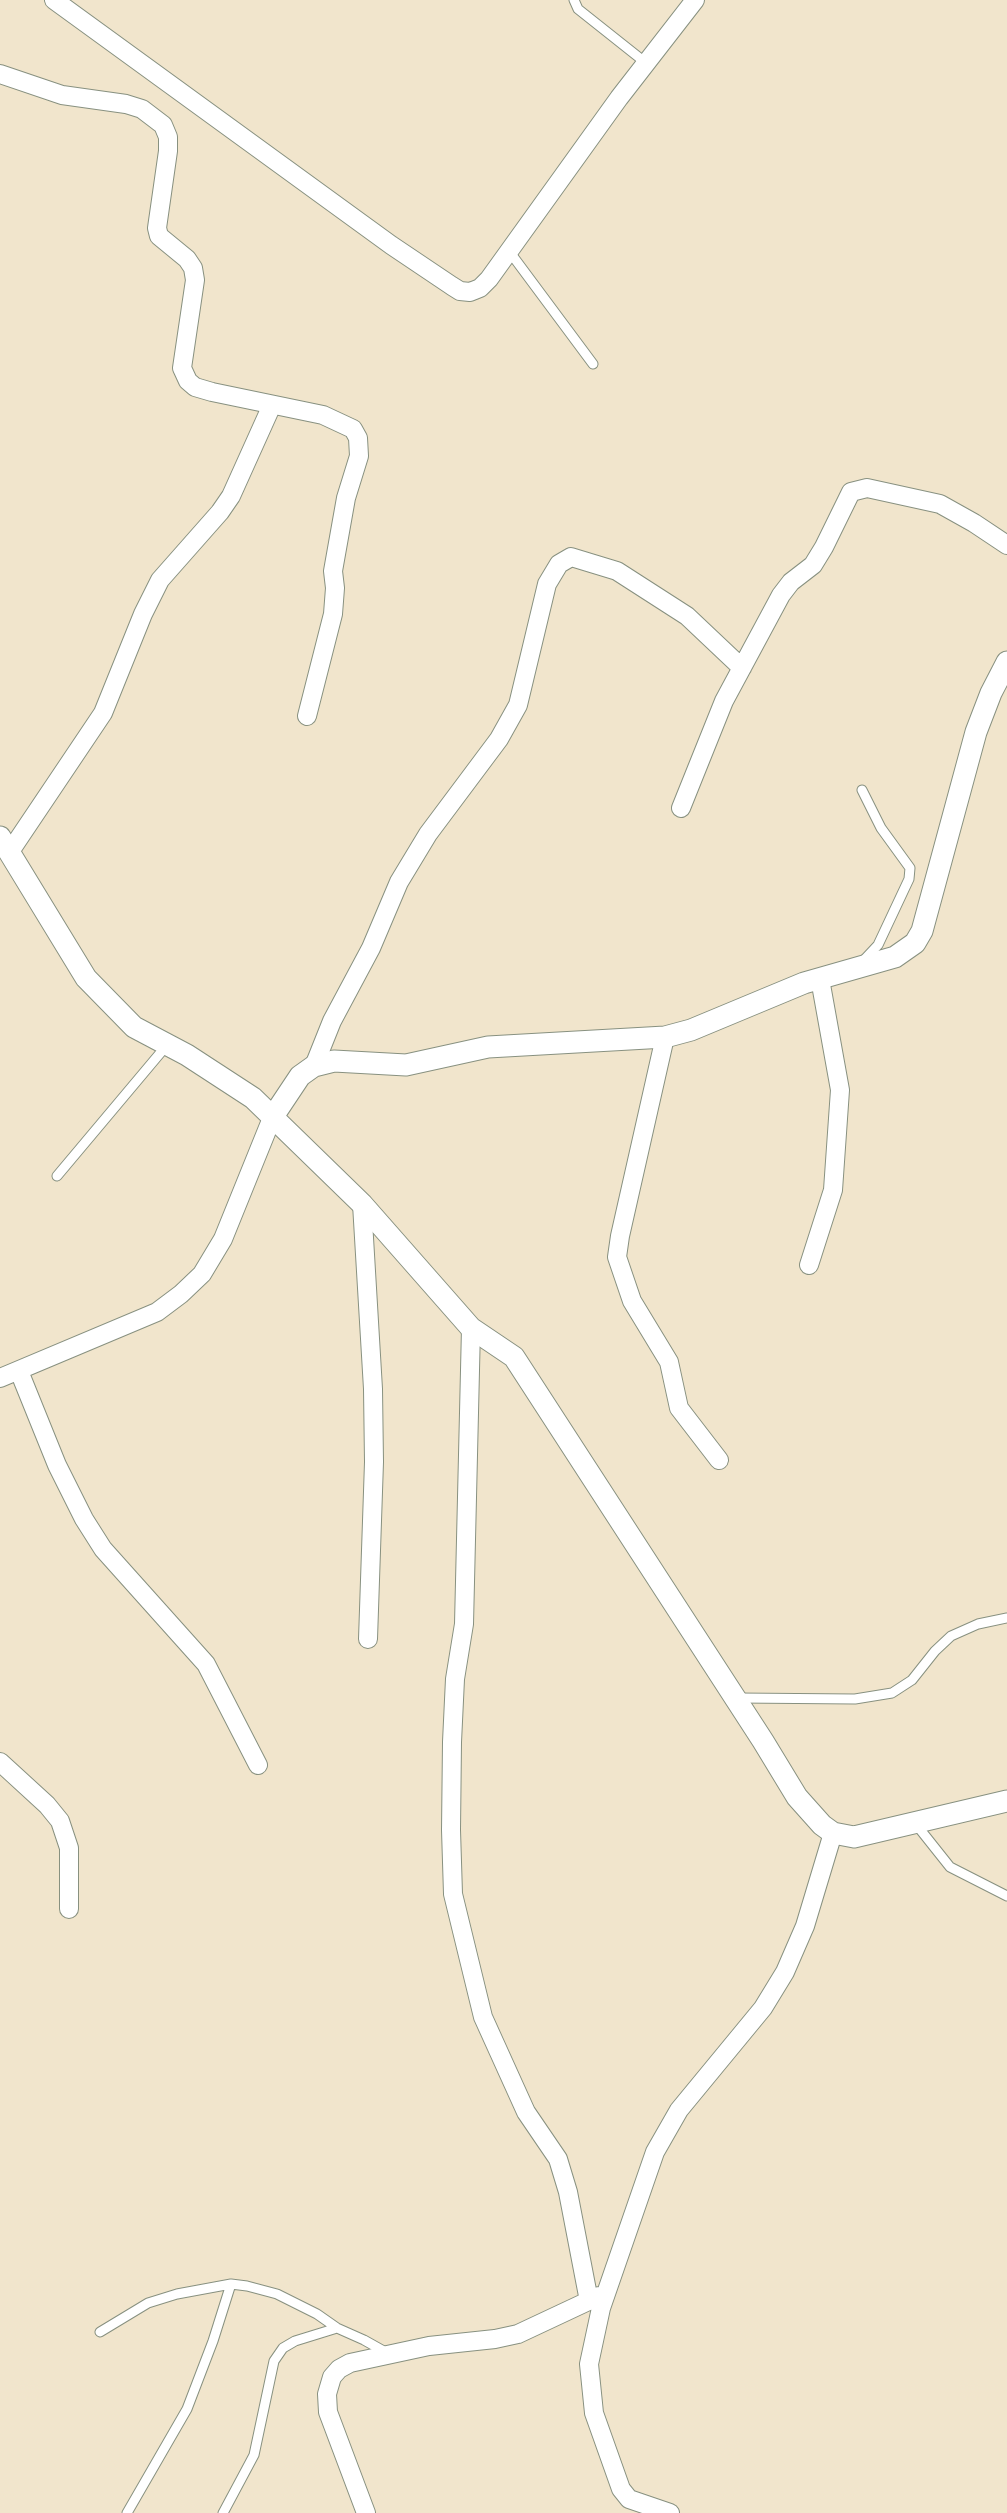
<!DOCTYPE html>
<style>
body{margin:0}
canvas{display:block;background:#f1e5cc}
</style>
<canvas width="1007" height="2513"></canvas>
<script>
const ctx = document.querySelector('canvas').getContext('2d');
ctx.lineJoin = 'round';
function shape(rows) {
  const path = new Path2D();
  for (const r of rows) {
    path.moveTo(r[0], r[1]);
    for (let i = 2; i < r.length; i += 2) path.lineTo(r[i], r[i + 1]);
  }
  return path;
}
function stroke(path, color, width, dash) {
  ctx.strokeStyle = color;
  ctx.lineWidth = width;
  ctx.lineCap = dash ? 'butt' : 'round';
  ctx.setLineDash(dash || []);
  ctx.stroke(path);
}
const service = shape([
 [574,0,578,9,646,63],
 [509,251,593,364],
 [862,790,881,828,910,868,909,879,878,945,863,961],
 [57,1176,167,1045],
 [738,1698,855,1699,892,1693,912,1680,935,1651,951,1636,978,1624,1007,1618],
 [915,1823,950,1867,1007,1896],
 [100,2332,148,2303,177,2294,231,2284,247,2286,277,2294,317,2314,337,2328,364,2340,389,2354],
 [127,2513,187,2409,213,2341,231,2284],
 [223,2513,254,2455,274,2361,283,2348,295,2341,337,2328]
]);
const minor = shape([
 [54,0,391,245,452,286,460,291,470,292,480,288,489,279,619,98,695,0],
 [0,74,62,95,126,104,142,109,163,125,168,137,168,151,157,228,159,236,187,259,193,268,195,280,182,368,188,381,195,387,212,392,323,415,353,429,358,438,359,456,346,498,333,571,335,588,333,614,307,716],
 [681,808,724,701,781,595,791,582,813,565,824,547,851,492,867,488,940,504,974,523,1007,545],
 [9,853,103,713,143,614,160,580,220,512,231,496,272,405],
 [665,1037,620,1236,617,1257,632,1301,669,1362,679,1408,719,1460],
 [314,1066,332,1021,371,948,399,882,428,834,499,739,518,705,547,584,559,564,571,557,617,571,687,616,742,668],
 [362,1204,373,1389,374,1462,368,1639],
 [809,1265,833,1190,840,1090,820,979],
 [471,1328,464,1624,455,1679,452,1742,451,1830,453,1894,483,2017,526,2112,558,2159,568,2192,589,2301],
 [19,1371,57,1465,84,1519,103,1549,206,1664,258,1765],
 [0,1378,157,1312,181,1294,202,1274,223,1239,272,1118],
 [0,1762,47,1805,60,1821,69,1848,69,1909],
 [366,2513,328,2412,327,2394,332,2377,339,2369,350,2363,429,2346,495,2339,518,2334,599,2296],
 [670,2513,629,2499,621,2489,594,2413,589,2364,601,2308,655,2152,679,2110,763,2008,785,1972,805,1926,833,1833]
]);
const tertiary = shape([
 [0,837,86,978,134,1027,187,1055,253,1098,362,1204,471,1328,514,1357,763,1741,797,1797,822,1825,833,1833,854,1837,1007,1801],
 [272,1118,300,1076,314,1066,334,1061,406,1065,488,1047,665,1037,691,1030,804,983,895,957,915,943,922,931,976,732,991,693,1007,662]
]);
stroke(service, '#889180', 11);
stroke(minor, '#889180', 20);
stroke(tertiary, '#889180', 23);
stroke(service, '#fff', 9);
stroke(minor, '#fff', 18);
stroke(tertiary, '#fff', 21);
</script>
